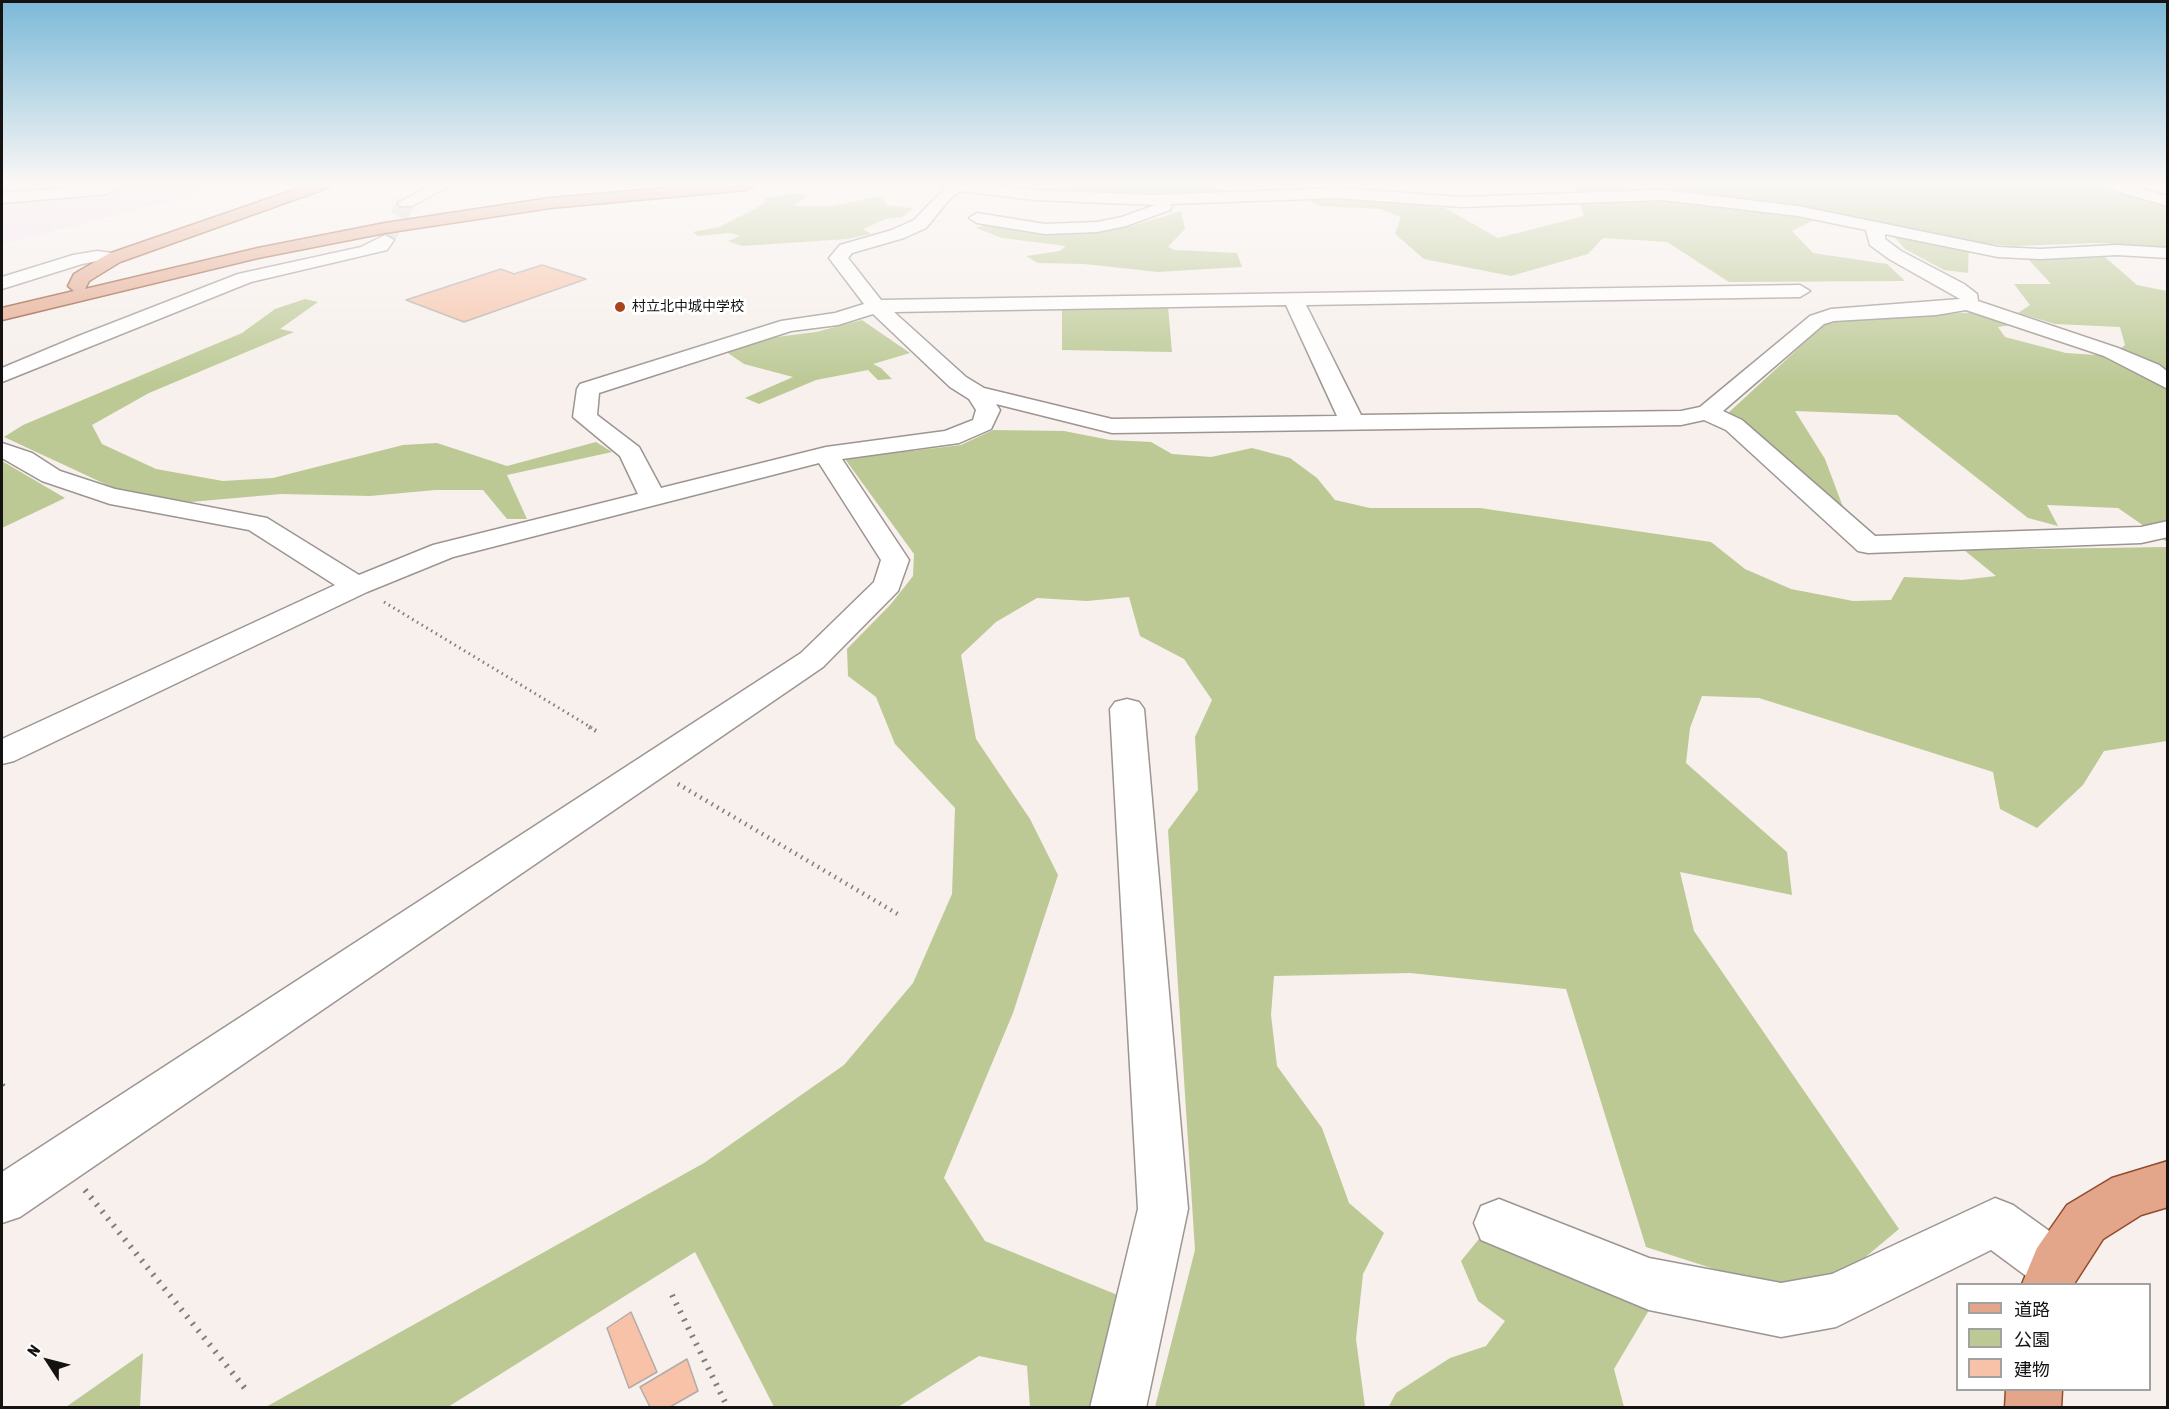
<!DOCTYPE html>
<meta charset="utf-8">
<style>
body{margin:0}
#map{position:relative;width:2169px;height:1409px;overflow:hidden;background:#f7f0ec;font-family:"Asap Condensed","Noto Sans JP",sans-serif}
canvas{display:block}
.frame{position:absolute;inset:0;border:3px solid #151311;pointer-events:none}
.legend{position:absolute;left:1956px;top:1283px;width:195px;height:108px;box-sizing:border-box;background:#fff;border:2px solid #a1a1a0;margin:0;padding:8px 10px;list-style:none;font-size:18px;color:#151311}
.legend li{display:flex;align-items:center;gap:12px;height:30px}
.legend b{width:30px;border:2px solid #a1a1a0}
.north{position:absolute;left:18px;top:1331px;width:60px;height:60px;-webkit-text-stroke:4px #fff;paint-order:stroke;rotate:306deg;font-size:16px;font-weight:700;line-height:24px;text-align:center;color:#151311}
.north::after{content:'';display:block;margin:auto;width:21px;height:27px;background:#151311;clip-path:polygon(50% 0,100% 100%,50% 72%,0 100%)}
</style>
<div id="map">
<canvas width="2169" height="1409"></canvas>
<div class="frame"></div>
<ul class="legend">
<li><b style="height:8px;background:#e4a68b"></b>道路</li>
<li><b style="height:16px;background:#bcc995"></b>公園</li>
<li><b style="height:16px;background:#f7c2a7"></b>建物</li>
</ul>
<div class="north">N</div>
</div>
<script>
const ctx = document.querySelector('canvas').getContext('2d');
ctx.lineJoin = 'round';
function fillPath(path, color) {
  ctx.fillStyle = color;
  ctx.fill(path, 'evenodd');
}
function shape(rows) {
  const path = new Path2D();
  for (const r of rows) {
    path.moveTo(r[0], r[1]);
    for (let i = 2; i < r.length; i += 2) path.lineTo(r[i], r[i + 1]);
  }
  return path;
}
function stroke(path, color, width, dash) {
  ctx.strokeStyle = color;
  ctx.lineWidth = width;
  ctx.lineCap = dash ? 'butt' : 'round';
  ctx.setLineDash(dash || []);
  ctx.stroke(path);
}
function write(font, color, halo, rows, align = 'center') {
  ctx.font = font + ' "Asap Condensed","Noto Sans JP",sans-serif';
  ctx.lineWidth = 6;
  ctx.setLineDash([]);
  ctx.textBaseline = 'middle';
  ctx.strokeStyle = halo;
  ctx.fillStyle = color;
  for (const [text, x, y, turn = 0] of rows) {
    ctx.save();
    ctx.translate(x, y);
    ctx.rotate((+turn || 0) * Math.PI / 180);
    ctx.textAlign = isNaN(turn) ? turn : align;
    if (halo) ctx.strokeText(text, 0, 0);
    ctx.fillText(text, 0, 0);
    ctx.restore();
  }
}
fillPath(shape([
 [2,185,211,185,174,200,2,244]
]), '#f6e0ee');
fillPath(shape([
 [1052,185,1213,185,1228,192,1194,196,1059,193,1049,190],
 [1573,185,2098,185,2167,205,2167,247,2097,243,2013,246,1969,242,1968,273,1944,270,1905,249,1883,224,1828,213,1792,231,1813,253,1887,264,1905,281,1729,282,1667,242,1603,238,1588,254,1511,276,1424,259,1395,234,1401,217,1380,209,1318,206,1308,200,1362,199,1445,208,1498,238,1584,216],
 [796,193,807,195,794,206,830,206,882,196,887,205,913,208,903,217,885,219,863,229,871,234,847,239,742,246,728,241,740,236,731,233,698,236,693,232,719,227,755,209,764,203,765,198],
 [1181,211,1185,229,1168,247,1175,250,1237,253,1242,267,1158,272,1084,264,1038,263,1026,256,1060,251,1066,246,1002,238,976,228,985,224,1092,231,1132,226],
 [2105,257,2137,285,2167,291,2167,542,2118,508,2047,505,2058,526,2028,518,1897,415,1795,411,1825,459,1843,507,1772,445,1727,414,1825,324,1838,319,1982,312,2018,324,1998,327,2005,337,2066,353,2112,356,2125,345,2120,327,2055,324,2018,313,2030,305,2014,284,2051,284,2029,260],
 [305,299,318,302,280,329,294,332,149,393,92,425,102,444,156,469,223,481,273,478,403,445,437,443,507,466,596,442,612,452,507,475,527,519,507,519,483,490,435,490,370,496,281,494,190,502,118,490,4,437,23,425,242,333,275,309],
 [1168,306,1172,352,1062,350,1062,307],
 [862,320,910,353,873,364,881,368,892,379,878,380,868,370,816,380,759,404,745,398,793,377,744,364,725,351,776,337,816,332],
 [993,430,1064,431,1110,440,1151,442,1172,454,1211,457,1252,448,1290,458,1317,478,1335,500,1370,508,1480,508,1711,542,1745,569,1791,589,1853,601,1891,600,1904,577,1962,580,1996,576,1964,550,2167,547,2167,741,2104,751,2083,785,2037,828,2000,809,1993,772,1759,698,1702,696,1690,728,1686,763,1787,852,1792,895,1680,872,1694,931,1899,1229,1838,1280,1761,1284,1646,1247,1566,989,1410,973,1274,976,1271,1015,1277,1066,1322,1128,1349,1203,1384,1233,1363,1274,1356,1339,1365,1407,1155,1407,1195,1250,1168,830,1198,790,1195,737,1212,700,1184,659,1140,636,1129,597,1087,601,1037,598,996,622,961,655,976,739,1030,819,1058,875,1013,1013,944,1178,985,1241,1120,1296,1091,1407,1030,1407,1027,1366,979,1356,898,1407,774,1407,695,1252,448,1407,264,1408,704,1163,844,1065,913,983,952,894,955,808,895,744,876,697,848,676,847,649,891,604,913,576,914,554,845,459,961,445],
 [2,461,65,498,2,528],
 [1483,1234,1649,1310,1614,1369,1624,1407,1388,1408,1396,1393,1450,1358,1486,1346,1505,1321,1478,1301,1461,1261],
 [143,1353,140,1407,66,1407]
]), '#bcc995');
const building = shape([
 [542,265,586,279,464,322,406,300,501,269,514,274,542,265],
 [631,1312,657,1372,629,1388,607,1328,631,1312],
 [687,1359,698,1391,670,1407,650,1407,640,1387,687,1359]
]);
fillPath(building, '#f7c2a7');
stroke(building, '#b2aba8', 1.5);
stroke(shape([
 [385,240,406,203]
]), '#d5cfcb', 18, [18, 9]);
const minor = shape([
 [104,185,113,186,115,189,107,194,2,203,2,193,104,185],
 [432,185,451,185,412,206,400,206,398,203,432,185],
 [941,185,985,185,1035,190,1153,195,1338,188,1461,197,1663,190,1798,206,1998,247,2040,249,2117,245,2168,248,2168,258,2117,255,2040,259,1998,257,1885,234,1885,239,1901,251,1964,284,1977,294,1978,301,2118,348,2159,365,2168,372,2168,389,2104,356,1966,310,1936,315,1834,321,1824,324,1723,411,1742,420,1875,536,2141,527,2168,521,2168,537,2141,543,1868,553,1858,551,1726,430,1704,420,1681,425,1112,433,996,404,1000,410,991,429,959,443,842,459,909,560,898,591,823,667,20,1217,2,1223,2,1172,801,653,874,582,881,560,819,463,453,557,367,592,14,761,2,764,2,739,335,585,249,530,110,504,42,481,2,458,2,443,32,453,60,471,115,489,267,518,359,575,433,545,638,494,620,456,573,417,577,389,580,384,781,321,835,313,864,304,829,258,840,245,892,230,914,220,944,189,941,185],
 [960,191,1035,200,1155,205,1122,217,1097,222,1045,224,977,213,969,218,977,223,1045,234,1097,232,1126,226,1170,210,1172,207,1170,204,1338,198,1461,207,1663,200,1798,216,1866,230,1870,245,1889,259,1960,299,1831,309,1810,316,1700,407,1681,411,1361,415,1306,305,1800,297,1810,291,1800,285,881,300,848,258,852,253,904,238,926,228,949,200,960,191],
 [1286,305,1337,416,1112,419,984,388,966,377,894,312,1286,305],
 [873,314,950,387,969,399,976,410,973,420,945,431,826,447,661,488,639,447,597,415,599,393,791,331,838,325,873,314],
 [2103,185,2127,185,2168,196,2168,206,2106,188,2103,185],
 [385,235,394,240,387,250,251,282,2,382,2,368,76,337,238,274,361,247,385,235],
 [97,251,120,254,123,258,114,263,97,261,82,264,2,289,2,277,73,255,97,251],
 [1127,699,1139,702,1144,709,1188,1209,1146,1408,1090,1408,1138,1209,1110,709,1115,702,1127,699],
 [1995,1198,2013,1205,2073,1248,2081,1266,2073,1284,2037,1284,1991,1250,1836,1327,1781,1337,1649,1310,1481,1240,1474,1223,1481,1206,1499,1199,1649,1258,1781,1283,1832,1274,1995,1198]
]);
const major = shape([
 [308,185,330,185,327,188,120,262,89,281,85,289,258,248,385,223,550,198,699,185,754,185,746,190,550,208,385,233,258,258,2,320,2,308,74,291,68,286,74,274,108,254,308,185],
 [2168,1161,2168,1207,2141,1215,2103,1239,2074,1284,2022,1284,2037,1248,2067,1205,2112,1178,2168,1161],
 [2006,1390,2062,1390,2061,1408,2005,1408,2006,1390]
]);
stroke(minor, '#9c9592', 3);
stroke(major, '#904c2e', 3);
stroke(shape([
 [384,602,592,728]
]), '#817d7a', 3, [1.5, 4]);
stroke(shape([
 [589,727,598,732],
 [678,784,901,916]
]), '#817d7a', 4.5, [1.5, 5]);
stroke(shape([
 [2,1085,7,1092],
 [85,1190,247,1391],
 [672,1295,728,1408]
]), '#817d7a', 6, [2, 7]);
fillPath(minor, '#fff');
fillPath(major, '#e4a68b');
const sky = ctx.createLinearGradient(0, 0, 0, 382);
sky.addColorStop(0, '#7bb9d8');
sky.addColorStop(0.48, '#fbf8f6');
sky.addColorStop(1, '#fbf8f600');
ctx.fillStyle = sky;
ctx.fillRect(0, 0, 2169, 382);
for (const [x, y, r, color] of [
 [620,307,6,"#a9431a"]
]) {
  const dot = new Path2D();
  dot.arc(x, y, r, 0, 2 * Math.PI);
  ctx.fillStyle = color;
  ctx.fill(dot);
  stroke(dot, '#fff', 2);
}
write('14px', '#151311', '#fff', [
 ["村立北中城中学校",632,307]
], 'left');
</script>
